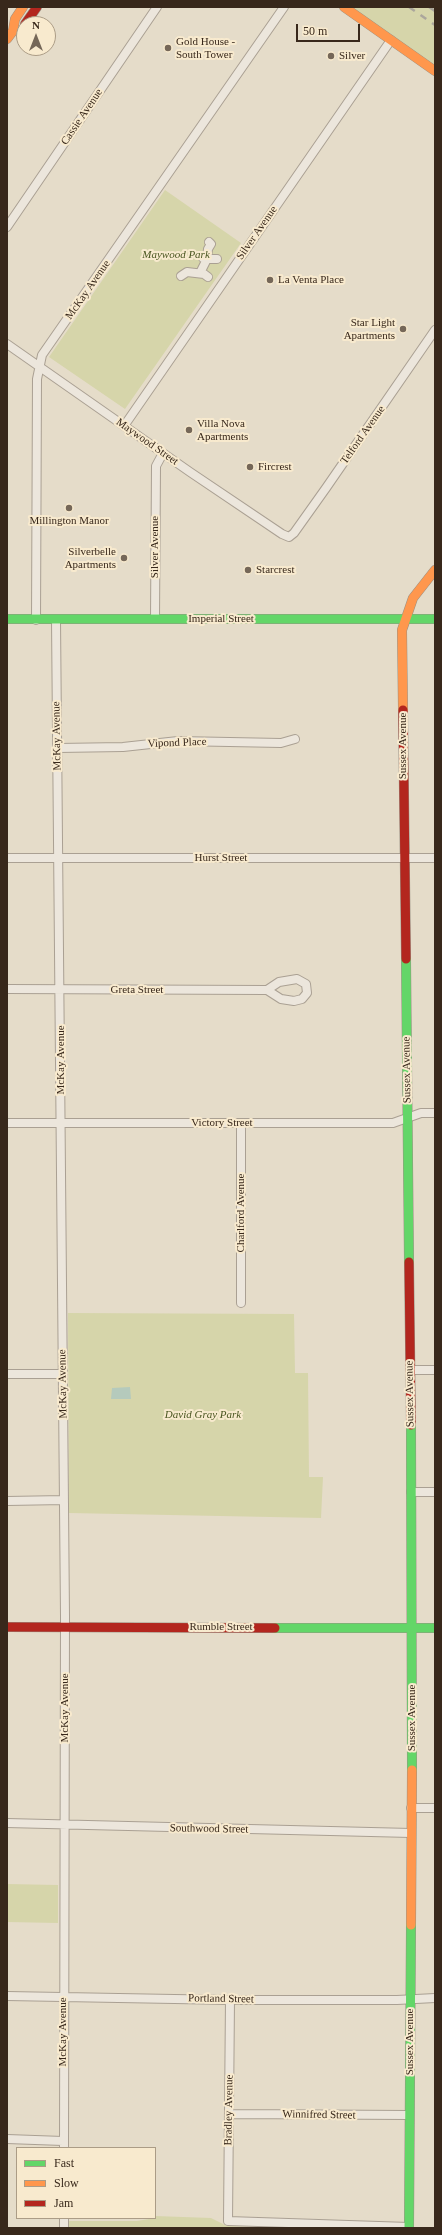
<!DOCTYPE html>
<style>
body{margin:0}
#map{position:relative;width:442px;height:2235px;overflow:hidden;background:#e5dcc9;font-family:"Times New Roman",serif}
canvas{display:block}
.frame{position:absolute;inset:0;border:8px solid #38281b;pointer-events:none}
.legend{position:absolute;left:16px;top:2147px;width:140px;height:72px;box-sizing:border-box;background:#f8eace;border:1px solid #ab9c86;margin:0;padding:5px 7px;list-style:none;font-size:12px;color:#38281b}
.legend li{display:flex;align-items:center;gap:8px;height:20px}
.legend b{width:20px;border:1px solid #ab9c86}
.north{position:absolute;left:16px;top:16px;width:40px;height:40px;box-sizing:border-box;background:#f8eace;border:1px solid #ab9c86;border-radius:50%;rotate:0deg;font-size:11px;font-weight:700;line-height:16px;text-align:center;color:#38281b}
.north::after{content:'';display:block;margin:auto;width:14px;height:18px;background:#756758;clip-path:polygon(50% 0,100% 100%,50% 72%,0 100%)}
.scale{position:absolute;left:296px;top:24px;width:64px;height:18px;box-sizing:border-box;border:2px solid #38281b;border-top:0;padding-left:5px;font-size:12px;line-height:14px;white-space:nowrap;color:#38281b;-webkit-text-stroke:3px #f8eace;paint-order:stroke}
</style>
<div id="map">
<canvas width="442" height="2235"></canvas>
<div class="frame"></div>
<ul class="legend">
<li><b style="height:5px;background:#63d668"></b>Fast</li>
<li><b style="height:5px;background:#ff974d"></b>Slow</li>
<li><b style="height:5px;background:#b3261e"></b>Jam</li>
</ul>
<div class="north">N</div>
<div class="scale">50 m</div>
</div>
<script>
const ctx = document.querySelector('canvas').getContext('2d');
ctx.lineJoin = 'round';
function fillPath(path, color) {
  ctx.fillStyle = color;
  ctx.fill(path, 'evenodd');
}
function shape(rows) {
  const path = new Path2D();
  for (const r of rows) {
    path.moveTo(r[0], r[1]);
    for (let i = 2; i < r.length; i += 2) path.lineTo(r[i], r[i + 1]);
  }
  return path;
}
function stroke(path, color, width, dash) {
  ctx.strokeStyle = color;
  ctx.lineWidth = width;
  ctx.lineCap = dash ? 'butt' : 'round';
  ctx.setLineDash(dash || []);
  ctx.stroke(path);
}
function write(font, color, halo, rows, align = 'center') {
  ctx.font = font + ' "Times New Roman",serif';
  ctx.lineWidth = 4;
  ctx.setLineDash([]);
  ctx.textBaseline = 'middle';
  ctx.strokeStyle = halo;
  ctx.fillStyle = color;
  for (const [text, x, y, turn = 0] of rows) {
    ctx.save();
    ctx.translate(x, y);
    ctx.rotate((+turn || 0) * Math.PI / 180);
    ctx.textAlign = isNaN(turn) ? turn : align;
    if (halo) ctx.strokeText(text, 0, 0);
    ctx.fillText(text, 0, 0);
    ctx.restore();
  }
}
fillPath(shape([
 [351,7,435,7,435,66],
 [165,190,241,243,125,409,49,357],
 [68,1313,294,1314,295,1373,308,1373,309,1477,323,1477,321,1518,69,1513],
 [7,1884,58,1885,58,1923,7,1922],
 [155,2216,211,2218,227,2226,278,2228,68,2228,68,2221,137,2221,155,2218]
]), '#d6d5aa');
fillPath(shape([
 [130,1387,131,1399,111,1399,112,1388]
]), '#b5cabc');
const street = shape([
 [7,227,157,7],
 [203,258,207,259,208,249,211,244,209,242],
 [200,273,207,259,217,259],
 [181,276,187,272,204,274,208,277],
 [7,344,190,472,282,534,289,537,294,533,326,488,435,330],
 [124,426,391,40],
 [155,619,156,466,163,453],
 [36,620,37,379,42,355,284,7],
 [56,620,65,1616,64,2148],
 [58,748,123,747,178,741,281,743,295,739],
 [7,858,435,858],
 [7,989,267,990,281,999,294,1001,302,999,307,993,306,984,297,979,279,982,267,990],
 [7,1123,393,1123,421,1113,435,1113],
 [241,1123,241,1303],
 [410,1370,435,1370],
 [7,1374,63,1374],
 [411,1492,435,1492],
 [7,1501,64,1500],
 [411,1808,435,1808],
 [7,1823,411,1833],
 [7,1996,230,2000,397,2000,435,1998],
 [230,2000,228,2221,409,2227],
 [229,2114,409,2115],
 [7,2139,63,2141],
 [64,2228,64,2218]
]);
const fast = shape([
 [7,619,435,619],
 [406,959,409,1262],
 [411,1425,412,1770],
 [275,1628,435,1628],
 [409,2228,411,1925]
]);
const slow = shape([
 [344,7,435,71],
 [7,39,13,31,15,19,23,7],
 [403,710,402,630,413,598,435,570],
 [411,1925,412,1770]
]);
const jam = shape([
 [25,24,37,7],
 [403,710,406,959],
 [409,1262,411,1425],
 [7,1627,275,1628]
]);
stroke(street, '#aaa093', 10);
stroke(fast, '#999083', 10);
stroke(slow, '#999083', 10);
stroke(jam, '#999083', 10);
stroke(street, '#ece6dc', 8);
stroke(fast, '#63d668', 9);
stroke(slow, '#ff974d', 9);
stroke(jam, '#b3261e', 9);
stroke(shape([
 [409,7,435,25],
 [429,7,435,11]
]), '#aba69c', 2.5, [7, 7]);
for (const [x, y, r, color] of [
 [168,48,4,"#756758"],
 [331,56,4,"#756758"],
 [270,280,4,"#756758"],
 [403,329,4,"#756758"],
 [189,430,4,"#756758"],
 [250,467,4,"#756758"],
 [69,508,4,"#756758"],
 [124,558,4,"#756758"],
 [248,570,4,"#756758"]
]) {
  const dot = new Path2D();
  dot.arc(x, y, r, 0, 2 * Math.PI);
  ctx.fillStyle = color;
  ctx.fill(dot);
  stroke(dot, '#f8eace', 1.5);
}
write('11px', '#38281b', '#f8eace', [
 ["Gold House -",176,42],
 ["South Tower",176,55],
 ["Silver",339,56],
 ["La Venta Place",278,280],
 ["Star Light",395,323,"right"],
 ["Apartments",395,336,"right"],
 ["Villa Nova",197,424],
 ["Apartments",197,437],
 ["Fircrest",258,467],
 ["Millington Manor",69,521,"center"],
 ["Silverbelle",116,552,"right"],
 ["Apartments",116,565,"right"],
 ["Starcrest",256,570]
], 'left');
write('11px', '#38281b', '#f8eace', [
 ["Cassie Avenue",82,117,-56],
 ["Silver Avenue",257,233,-55],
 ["McKay Avenue",88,290,-55],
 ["Telford Avenue",363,435,-55],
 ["Maywood Street",147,442,35],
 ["Silver Avenue",155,547,-90],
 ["Imperial Street",221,619],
 ["McKay Avenue",57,736,-91],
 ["Vipond Place",177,743,-2],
 ["Sussex Avenue",403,746,-90],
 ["Hurst Street",221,858],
 ["Greta Street",137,990],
 ["McKay Avenue",61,1060,-90],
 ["Sussex Avenue",407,1070,-91],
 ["Victory Street",222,1123],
 ["Charlford Avenue",241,1213,-90],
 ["McKay Avenue",63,1384,-91],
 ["Sussex Avenue",410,1394,-91],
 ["Rumble Street",221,1627],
 ["McKay Avenue",65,1708,-90],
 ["Sussex Avenue",412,1718,-90],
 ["Southwood Street",209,1829,1],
 ["Portland Street",221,1999,1],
 ["McKay Avenue",63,2032,-90],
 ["Sussex Avenue",410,2042,-90],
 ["Bradley Avenue",229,2110,-89],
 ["Winnifred Street",319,2115,1]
]);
write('italic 11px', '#4a5620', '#f8eace', [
 ["Maywood Park",176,255],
 ["David Gray Park",203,1415]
]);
</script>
